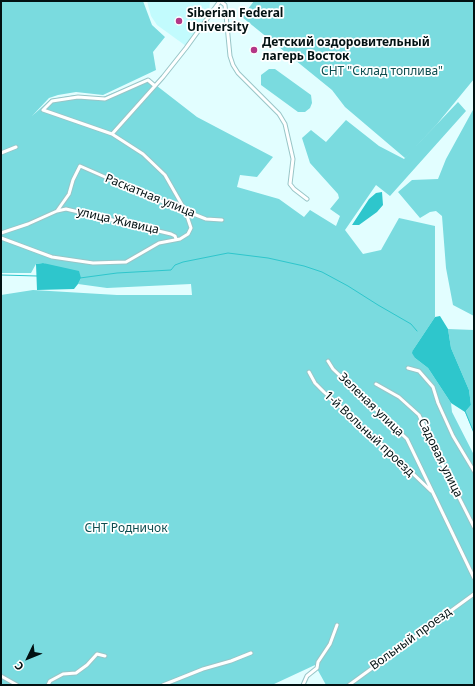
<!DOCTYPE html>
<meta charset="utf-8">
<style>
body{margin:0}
#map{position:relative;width:475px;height:686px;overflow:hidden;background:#e2feff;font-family:"Noto Sans",sans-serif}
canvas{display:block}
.frame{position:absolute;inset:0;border:2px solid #021112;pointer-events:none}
.north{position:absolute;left:8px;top:638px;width:40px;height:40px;-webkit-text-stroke:3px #fff;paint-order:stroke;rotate:227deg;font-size:11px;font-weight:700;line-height:16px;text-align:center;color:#021112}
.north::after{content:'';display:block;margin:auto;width:14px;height:18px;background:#021112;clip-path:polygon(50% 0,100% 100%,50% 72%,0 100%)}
</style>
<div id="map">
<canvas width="475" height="686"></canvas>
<div class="frame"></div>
<div class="north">С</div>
</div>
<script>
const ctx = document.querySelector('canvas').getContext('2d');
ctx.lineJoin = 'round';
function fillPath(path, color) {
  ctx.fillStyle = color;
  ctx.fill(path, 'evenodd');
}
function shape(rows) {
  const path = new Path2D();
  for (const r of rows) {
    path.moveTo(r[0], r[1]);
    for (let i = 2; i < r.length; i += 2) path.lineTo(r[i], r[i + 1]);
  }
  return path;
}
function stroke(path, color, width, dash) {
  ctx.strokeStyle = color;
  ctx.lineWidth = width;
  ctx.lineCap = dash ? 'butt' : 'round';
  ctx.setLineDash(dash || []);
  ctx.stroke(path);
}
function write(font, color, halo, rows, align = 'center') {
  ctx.font = font + ' "Noto Sans",sans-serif';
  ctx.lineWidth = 3.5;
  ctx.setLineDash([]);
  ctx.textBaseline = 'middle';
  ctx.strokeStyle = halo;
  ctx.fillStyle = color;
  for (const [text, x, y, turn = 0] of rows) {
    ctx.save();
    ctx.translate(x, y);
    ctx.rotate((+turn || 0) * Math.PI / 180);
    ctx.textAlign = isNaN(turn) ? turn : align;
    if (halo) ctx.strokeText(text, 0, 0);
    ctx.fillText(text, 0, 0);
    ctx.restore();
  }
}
fillPath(shape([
 [147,1,210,1,209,15,186,46,157,25,151,16]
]), '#c2fbfd');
fillPath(shape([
 [1,1,143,1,152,25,165,37,153,52,156,70,103,95,76,92,58,95,49,98,32,116,51,99,76,95,103,97,148,79,197,117,273,157,257,177,240,175,237,187,279,199,304,217,310,210,336,226,340,216,330,209,339,198,338,194,310,163,302,138,311,130,326,142,346,120,379,146,404,159,458,102,466,111,390,196,376,185,345,230,363,254,381,250,399,218,435,226,435,317,413,350,415,358,428,368,451,403,452,412,474,455,474,685,326,685,315,665,272,685,1,685,1,295,33,290,117,295,192,295,191,284,107,288,78,284,81,278,43,263,36,264,31,273,1,273],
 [254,1,474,1,474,79,437,124,405,158,345,107,332,90,242,17],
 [269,69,275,69,311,95,312,103,310,108,305,112,298,112,261,85,261,75],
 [474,108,474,316,453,305,446,268,442,216,436,211,430,212,420,218,398,192,412,180,438,179,446,159],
 [448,329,474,330,474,433,465,412,471,405,469,390,451,348]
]), '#7adbdf');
fillPath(shape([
 [382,192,383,205,377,212,359,225,352,225,369,199,376,193],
 [43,263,79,271,81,278,78,284,74,289,37,290,36,264],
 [440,316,448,329,451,348,469,390,471,405,465,412,451,403,428,368,415,358,412,353,413,350,435,317]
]), '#2ec6cc');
stroke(shape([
 [1,275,37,276],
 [80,278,117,273,171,270,175,265,183,262,228,253,268,258,304,266,322,272,348,286,378,305,411,324,417,331],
 [465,411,474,433]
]), '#2ec6cc', 1);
const street = shape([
 [220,1,225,5,230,56,233,65,238,73,279,114,285,124,293,159,290,184,294,189,307,199],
 [112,134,163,77,186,48,220,1],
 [1,153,16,147],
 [57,211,66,209,171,234,175,236,176,239],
 [1,233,28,224,57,211,69,194,73,180,80,166,146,195,206,219,222,220],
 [1,238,52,257,93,263,126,262,159,243,180,239,188,234,191,228,185,210,165,175,143,154,112,134,43,110,52,101,78,97,105,99,148,80,155,86],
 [328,361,333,369,407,439,474,578],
 [408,368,419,371,433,387,438,403,453,436,474,471],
 [309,372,315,383,324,392,353,418,372,439,383,445,431,491],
 [376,384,399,397,419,415,440,460,474,527],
 [1,676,17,685],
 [48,685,50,681,63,674,76,673,87,665,97,654,105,656],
 [163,685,203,669,231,661,251,653],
 [303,685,307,676,317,668,318,662,330,644,337,625],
 [349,685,474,594]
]);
stroke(street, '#98c5c7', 5);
stroke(street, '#fff', 3);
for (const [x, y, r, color] of [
 [179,21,4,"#b33787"],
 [254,50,4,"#b33787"]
]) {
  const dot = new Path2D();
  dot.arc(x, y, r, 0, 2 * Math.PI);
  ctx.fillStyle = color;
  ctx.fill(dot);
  stroke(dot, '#fff', 1.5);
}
write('bold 12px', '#021112', '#fff', [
 ["Siberian Federal",187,14],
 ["University",187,28],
 ["Детский оздоровительный",262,43],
 ["лагерь Восток",262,57]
], 'left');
write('12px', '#0e4d4f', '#fff', [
 ["СНТ \"Склад топлива\"",382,72],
 ["СНТ Родничок",126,529]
]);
write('12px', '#021112', '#fff', [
 ["Раскатная улица",150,196,22],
 ["улица Живица",118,221,13],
 ["Зеленая улица",371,405,44],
 ["1-й Вольный проезд",369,434,43],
 ["Садовая улица",440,458,64],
 ["Вольный проезд",411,639,-36]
]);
</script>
